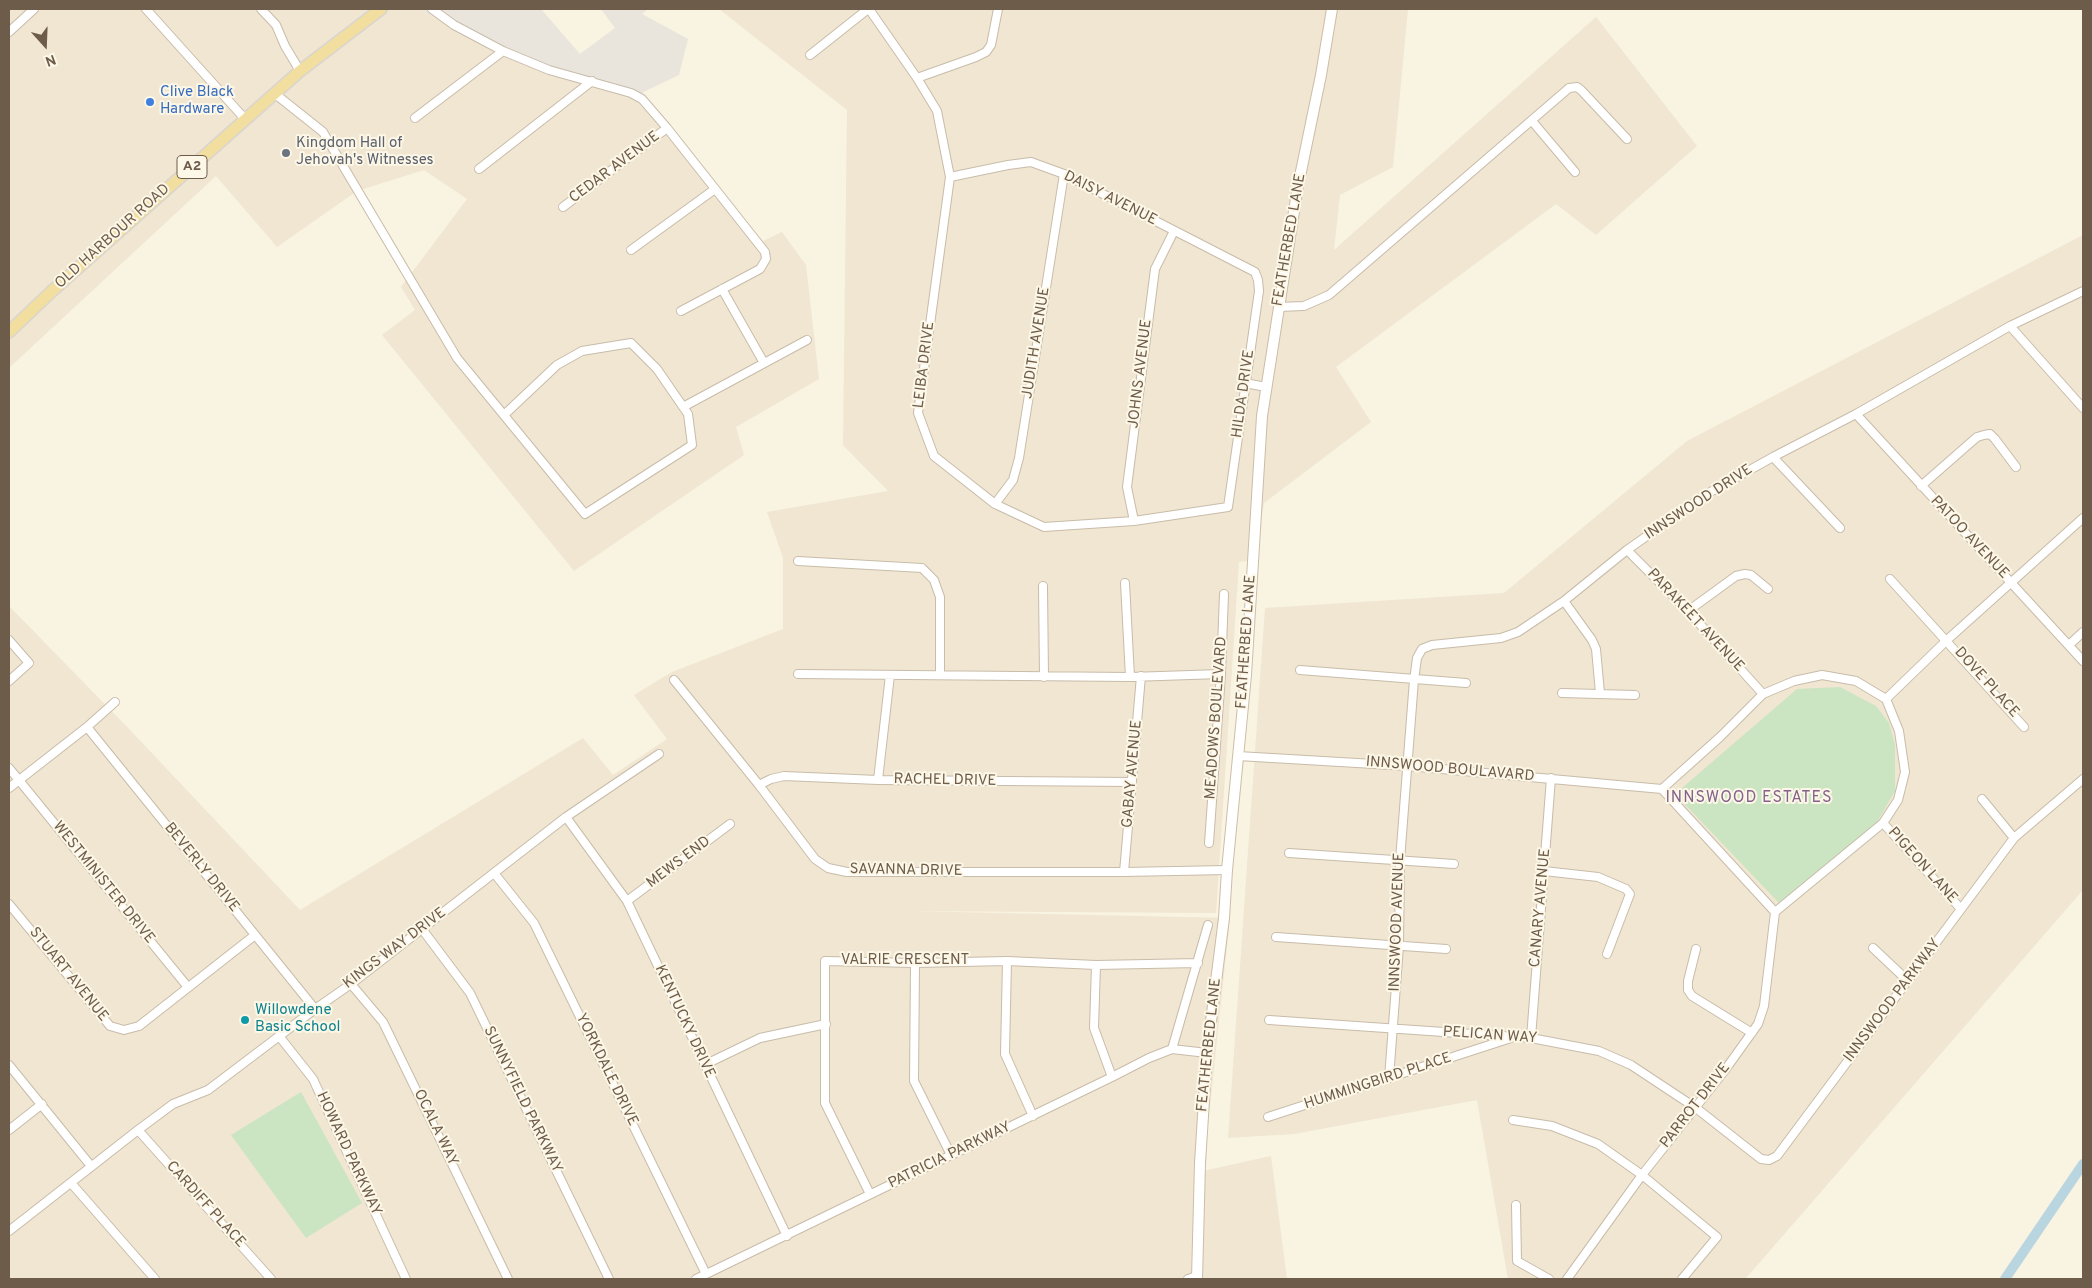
<!DOCTYPE html>
<style>
body{margin:0}
#map{position:relative;width:2092px;height:1288px;overflow:hidden;background:#f9f3e2;font-family:Overpass,sans-serif}
canvas{display:block}
.frame{position:absolute;inset:0;border:10px solid #6e5c4b;pointer-events:none}
.north{position:absolute;left:20px;top:20px;width:50px;height:50px;-webkit-text-stroke:4px #fdf7e7;paint-order:stroke;rotate:160deg;font-size:14px;font-weight:700;line-height:20px;text-align:center;color:#6e5c4b}
.north::after{content:'';display:block;margin:auto;width:18px;height:22px;background:#6e5c4b;clip-path:polygon(50% 0,100% 100%,50% 72%,0 100%)}
</style>
<div id="map">
<canvas width="2092" height="1288"></canvas>
<div class="frame"></div>
<div class="north">N</div>
</div>
<script>
const ctx = document.querySelector('canvas').getContext('2d');
ctx.lineJoin = 'round';
function fillPath(path, color) {
  ctx.fillStyle = color;
  ctx.fill(path, 'evenodd');
}
function shape(rows) {
  const path = new Path2D();
  for (const r of rows) {
    path.moveTo(r[0], r[1]);
    for (let i = 2; i < r.length; i += 2) path.lineTo(r[i], r[i + 1]);
  }
  return path;
}
function stroke(path, color, width, dash) {
  ctx.strokeStyle = color;
  ctx.lineWidth = width;
  ctx.lineCap = dash ? 'butt' : 'round';
  ctx.setLineDash(dash || []);
  ctx.stroke(path);
}
function write(font, color, halo, rows, align = 'center') {
  ctx.font = font + ' Overpass,sans-serif';
  ctx.lineWidth = 4;
  ctx.setLineDash([]);
  ctx.textBaseline = 'middle';
  ctx.strokeStyle = halo;
  ctx.fillStyle = color;
  for (const [text, x, y, turn = 0] of rows) {
    ctx.save();
    ctx.translate(x, y);
    ctx.rotate((+turn || 0) * Math.PI / 180);
    ctx.textAlign = isNaN(turn) ? turn : align;
    if (halo) ctx.strokeText(text, 0, 0);
    ctx.fillText(text, 0, 0);
    ctx.restore();
  }
}
fillPath(shape([
 [9,9,419,9,538,71,633,97,763,241,782,232,806,265,819,379,736,427,744,455,574,571,382,335,415,310,401,287,467,199,424,170,357,191,277,247,216,176,9,368],
 [719,9,1408,9,1393,167,1340,195,1334,250,1596,17,1697,146,1596,235,1556,204,1336,367,1371,422,1264,503,1254,560,1239,562,1216,913,907,911,1230,918,1203,1171,1271,1156,1287,1279,9,1279,9,606,131,731,300,910,583,738,613,775,667,739,634,695,672,672,783,629,783,558,767,512,888,491,843,445,847,110],
 [2083,235,2083,890,1754,1269,1745,1279,1508,1279,1477,1100,1294,1134,1228,1138,1265,608,1504,593,1687,441]
]), '#f0e6d1');
fillPath(shape([
 [419,9,541,9,580,54,615,28,601,9,648,9,642,14,688,39,679,75,633,97,538,71]
]), '#e9e4dc');
fillPath(shape([
 [1840,687,1876,706,1889,723,1895,745,1895,791,1877,822,1781,905,1675,794,1797,689],
 [301,1092,362,1203,306,1238,231,1135]
]), '#cbe5c2');
stroke(shape([
 [2005,1279,2083,1164]
]), '#b9d5e0', 10);
const minor = shape([
 [146,9,245,119],
 [261,9,276,25,285,46,300,71],
 [432,9,454,25,503,51,549,70,631,93,642,99,667,128,765,252,766,259,760,269,681,311],
 [869,9,917,78,937,111,950,177,918,413,934,456,995,504,1044,527,1134,521,1228,507,1259,291,1258,280,1255,272,1064,174,1031,162,1008,165,950,177],
 [9,32,34,9],
 [810,55,868,9],
 [917,78,976,57,986,52,991,45,998,9],
 [274,93,323,132,457,358,585,514,692,445,688,414,657,369,631,343,582,351,557,365,504,415],
 [415,118,503,51],
 [1532,121,1575,172],
 [479,169,592,81],
 [563,207,667,128],
 [631,250,715,189],
 [722,289,764,363],
 [1278,307,1304,306,1329,295,1569,88,1577,87,1581,90,1627,139],
 [2010,326,2083,408],
 [1245,383,1266,387],
 [683,407,807,340],
 [1856,414,2083,661],
 [1773,457,1840,528],
 [1921,486,1977,437,1984,435,1990,434,1995,439,2016,467],
 [995,504,1013,480,1019,458,1064,174],
 [1134,521,1127,487,1155,269,1174,231],
 [1627,550,1688,611,1763,694],
 [798,561,922,568,934,580,940,597,940,674],
 [1890,579,2024,727],
 [1125,583,1130,677],
 [1043,586,1044,677],
 [1564,601,1592,640,1596,649,1600,693],
 [1688,611,1736,576,1745,574,1751,575,1768,589],
 [9,640,29,663,9,681],
 [2069,645,2083,632],
 [1300,670,1466,683],
 [798,674,1130,677,1221,674],
 [674,680,759,785,815,859,828,868,847,872,1124,872,1227,870],
 [1562,693,1635,695],
 [1886,699,1947,640,2083,518],
 [87,727,315,1009],
 [1238,756,1408,766,1662,789,1775,912],
 [9,768,187,986],
 [878,780,890,675],
 [759,785,771,779,784,776,878,780,1132,782],
 [9,788,87,727,115,702],
 [1662,789,1720,737,1763,694,1794,681,1822,675,1856,681,1886,699,1899,731,1905,772,1898,800,1883,823,1775,912],
 [1982,799,2014,838],
 [566,817,627,901,787,1236],
 [1883,823,1961,909],
 [1209,843,1221,674,1224,594],
 [1289,853,1454,864],
 [1544,871,1598,877,1626,889,1630,894,1607,954],
 [1124,872,1141,676],
 [494,873,534,923,706,1274],
 [627,901,730,824],
 [9,904,110,1026,124,1030,139,1026,255,935],
 [422,929,470,993,609,1279],
 [1276,937,1446,949],
 [1873,948,1908,981],
 [1696,949,1688,981,1688,990,1692,996,1752,1033],
 [1007,961,1005,1054,1033,1116],
 [915,963,914,1081,951,1155],
 [1096,965,1094,1028,1112,1077],
 [351,984,383,1022,508,1279],
 [1269,1020,1531,1038,1599,1051,1631,1065,1696,1108,1761,1159,1769,1160,1777,1156,2014,838,2083,779],
 [279,1036,313,1079,406,1279],
 [1531,1038,1551,778],
 [1172,1049,1208,925],
 [9,1065,91,1166],
 [704,1065,760,1038,826,1024],
 [1389,1078,1399,946,1400,860,1414,680,1417,658,1422,649,1432,645,1501,638,1518,632,1564,601,1627,550,1705,495,1773,457,1856,414,2010,326,2083,291],
 [1268,1117,1511,1038],
 [1513,1120,1552,1126,1598,1144,1642,1175,1717,1237,1682,1279],
 [9,1130,42,1104],
 [138,1130,271,1279],
 [71,1183,155,1279],
 [870,1194,825,1103,825,961,915,963,1007,961,1096,965,1198,963],
 [1516,1205,1517,1261,1549,1279],
 [9,1231,138,1130,173,1104,208,1090,315,1009,351,984,566,817,659,754],
 [696,1279,1112,1077,1149,1058,1172,1049,1207,1053],
 [1188,1279,1197,1276],
 [1567,1279,1642,1175,1725,1070,1758,1024,1764,1006,1775,912]
]);
const secondary = shape([
 [1197,1279,1200,1163,1207,1053,1224,918,1227,870,1246,675,1262,416,1298,186,1321,75,1332,9]
]);
const primary = shape([
 [9,332,52,291,300,71,381,9]
]);
stroke(minor, '#c8bcaa', 10);
stroke(secondary, '#ccbda8', 12);
stroke(primary, '#d9d5d0', 14);
stroke(minor, '#fff', 8);
stroke(secondary, '#fff', 10);
stroke(primary, '#f2dfa0', 11);
for (const [x, y, r, color] of [
 [150,102,5,"#3f7fe0"],
 [286,153,5,"#6b7280"],
 [245,1020,5,"#0f9aa8"]
]) {
  const dot = new Path2D();
  dot.arc(x, y, r, 0, 2 * Math.PI);
  ctx.fillStyle = color;
  ctx.fill(dot);
  stroke(dot, '#fdf7e7', 2);
}
for (const [x, y, w] of [
 [192,167,30]
]) {
  const box = new Path2D();
  box.roundRect(x - w / 2, y - 11.5, w, 23, 4);
  ctx.fillStyle = '#fdf7e7';
  ctx.fill(box);
  stroke(box, '#6e5c4b', 1);
}
write('bold 14px', '#6e5c4b', null, [
 ["A2",192,167]
]);
write('15px', '#366cbe', '#fdf7e7', [
 ["Clive Black",160,93],
 ["Hardware",160,110]
], 'left');
write('15px', '#5b616d', '#fdf7e7', [
 ["Kingdom Hall of",296,144],
 ["Jehovah's Witnesses",296,161]
], 'left');
write('15px', '#6e5c4b', '#fdf7e7', [
 ["CEDAR AVENUE",615,168,-37],
 ["DAISY AVENUE",1110,199,27],
 ["OLD HARBOUR ROAD",113,237,-42],
 ["FEATHERBED LANE",1290,240,-80],
 ["JUDITH AVENUE",1037,343,-81],
 ["LEIBA DRIVE",925,365,-83],
 ["JOHNS AVENUE",1141,374,-83],
 ["HILDA DRIVE",1244,394,-82],
 ["INNSWOOD DRIVE",1699,503,-33],
 ["PATOO AVENUE",1969,538,47],
 ["PARAKEET AVENUE",1695,621,47],
 ["FEATHERBED LANE",1247,642,-86],
 ["DOVE PLACE",1986,683,48],
 ["MEADOWS BOULEVARD",1217,718,-86],
 ["INNSWOOD BOULAVARD",1450,770,5],
 ["GABAY AVENUE",1133,774,-85],
 ["RACHEL DRIVE",945,781,1],
 ["MEWS END",679,863,-37],
 ["PIGEON LANE",1922,866,48],
 ["BEVERLY DRIVE",201,868,51],
 ["SAVANNA DRIVE",906,871,1],
 ["WESTMINISTER DRIVE",103,883,51],
 ["CANARY AVENUE",1541,908,-85],
 ["INNSWOOD AVENUE",1398,922,-88],
 ["KINGS WAY DRIVE",395,949,-37],
 ["VALRIE CRESCENT",905,961],
 ["STUART AVENUE",68,975,51],
 ["INNSWOOD PARKWAY",1893,1001,-53],
 ["KENTUCKY DRIVE",684,1022,65],
 ["PELICAN WAY",1490,1036,4],
 ["FEATHERBED LANE",1210,1045,-84],
 ["YORKDALE DRIVE",606,1070,64],
 ["HUMMINGBIRD PLACE",1378,1082,-18],
 ["SUNNYFIELD PARKWAY",522,1100,64],
 ["PARROT DRIVE",1696,1106,-52],
 ["OCALA WAY",435,1128,64],
 ["HOWARD PARKWAY",348,1154,65],
 ["PATRICIA PARKWAY",950,1156,-26],
 ["CARDIFF PLACE",205,1205,48]
]);
write('15px', '#0d838f', '#fdf7e7', [
 ["Willowdene",255,1011],
 ["Basic School",255,1028]
], 'left');
ctx.letterSpacing = '1px';
write('16px', '#83638b', '#fdf7e7', [
 ["INNSWOOD ESTATES",1749,799]
]);
ctx.letterSpacing = '0px';
</script>
